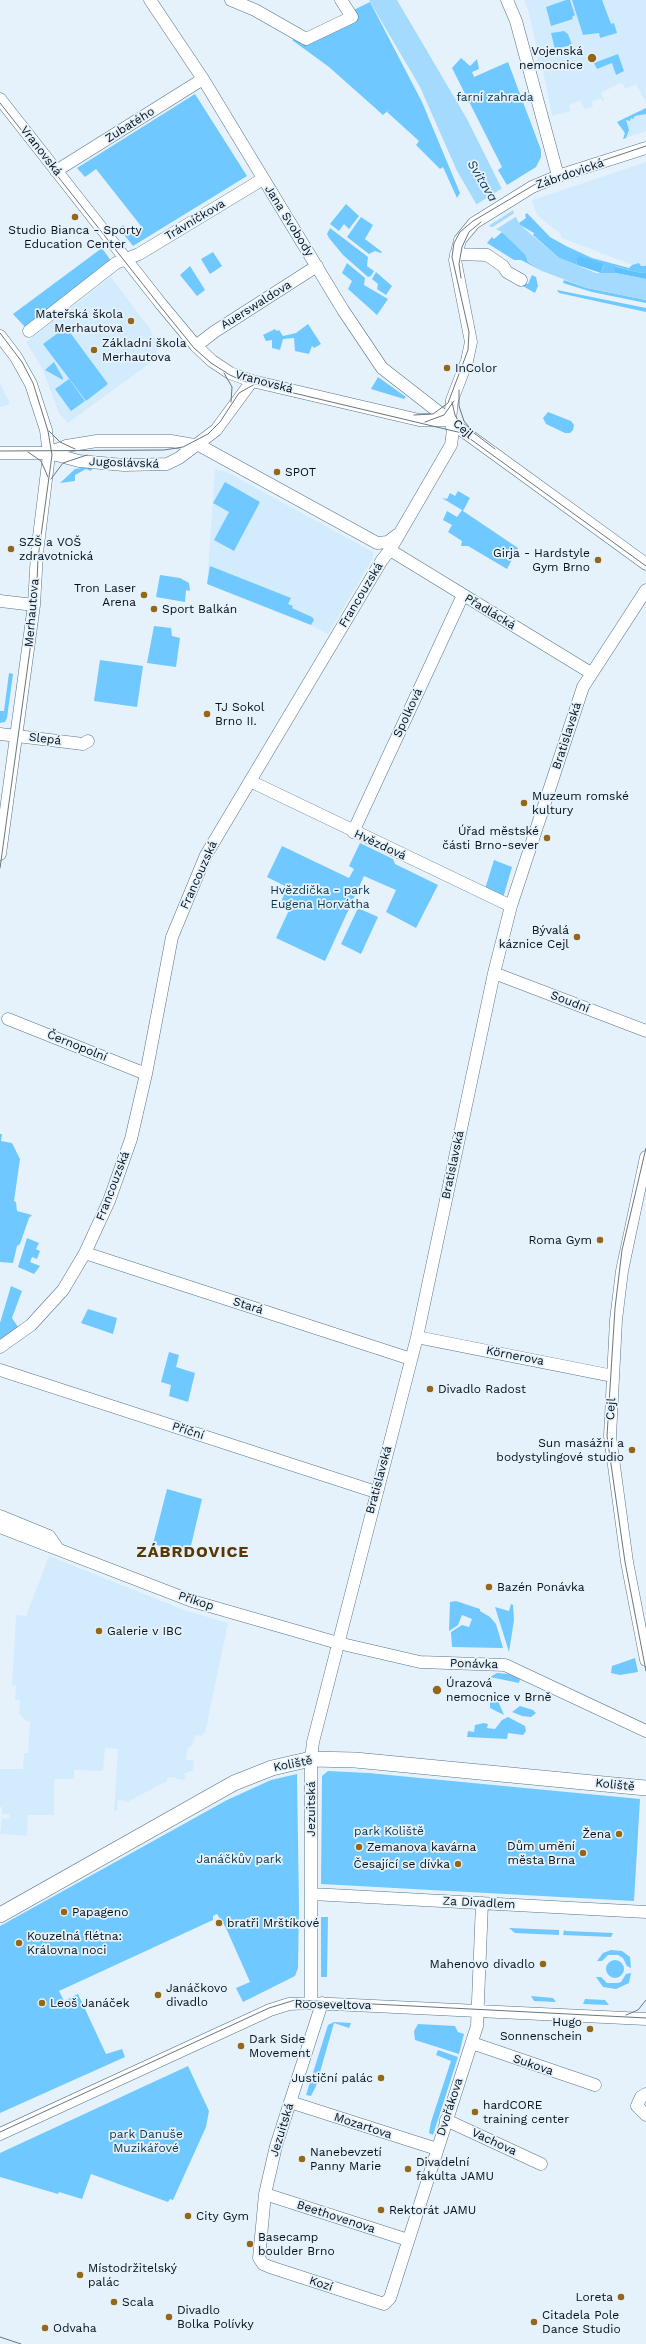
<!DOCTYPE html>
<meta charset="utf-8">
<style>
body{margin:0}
canvas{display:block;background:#e5f2fc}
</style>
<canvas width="646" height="2344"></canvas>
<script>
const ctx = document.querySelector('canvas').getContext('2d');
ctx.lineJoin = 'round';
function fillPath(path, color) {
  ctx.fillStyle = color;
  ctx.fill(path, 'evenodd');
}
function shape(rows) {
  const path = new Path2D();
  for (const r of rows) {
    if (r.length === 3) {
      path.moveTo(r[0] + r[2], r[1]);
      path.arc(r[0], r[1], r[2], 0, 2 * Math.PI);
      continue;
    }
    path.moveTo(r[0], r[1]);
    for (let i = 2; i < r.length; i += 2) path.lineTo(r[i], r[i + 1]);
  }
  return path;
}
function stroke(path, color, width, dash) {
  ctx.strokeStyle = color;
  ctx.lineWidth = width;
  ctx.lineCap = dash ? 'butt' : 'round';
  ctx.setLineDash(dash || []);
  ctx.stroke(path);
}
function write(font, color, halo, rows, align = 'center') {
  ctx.font = font + ' "Work Sans",sans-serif';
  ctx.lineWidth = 3.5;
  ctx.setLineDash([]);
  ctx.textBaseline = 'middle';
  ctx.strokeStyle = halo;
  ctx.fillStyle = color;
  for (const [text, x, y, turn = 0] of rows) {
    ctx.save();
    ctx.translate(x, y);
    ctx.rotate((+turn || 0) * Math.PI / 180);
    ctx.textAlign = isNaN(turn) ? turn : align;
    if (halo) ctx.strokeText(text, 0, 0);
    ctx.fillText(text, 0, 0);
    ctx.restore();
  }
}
fillPath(shape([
 [524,0,646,0,646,103,636,84,625,89,622,82,601,93,604,100,602,101,600,98,592,102,593,106,585,110,580,101,569,105,571,111,552,116,543,71,540,71,537,58,539,57,528,10],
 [646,108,646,131,623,139,625,133,617,122],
 [646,162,646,266,640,267,639,264,632,265,562,238,560,233,539,217,535,210,532,200],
 [111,277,151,330,150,331,157,341,157,358,68,423,59,413,42,368,26,342],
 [0,383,10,404,0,407],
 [215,469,227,472,373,552,373,558,328,634,313,626,207,584],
 [49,1556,184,1610,228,1623,205,1733,203,1733,202,1736,196,1735,191,1747,188,1747,186,1760,194,1760,193,1770,184,1774,186,1778,182,1781,182,1779,176,1779,176,1777,167,1778,167,1781,126,1803,126,1801,118,1800,117,1810,114,1812,118,1749,105,1748,103,1771,74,1770,74,1779,54,1779,54,1815,28,1815,27,1836,0,1834,2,1818,8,1819,10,1817,9,1814,2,1814,2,1807,0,1807,0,1769,23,1769,24,1753,28,1753,30,1722,26,1721,19,1713,20,1700,15,1700,16,1685,12,1685,16,1615,26,1616]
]), '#d3ecfd');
fillPath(shape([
 [566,0,570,0,575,15,572,17,573,19,551,26,546,7],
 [572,0,602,0,611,24,614,23,617,33,600,38,599,33,583,35],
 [370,2,422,102,460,193,457,198,443,167,440,169,416,145,419,141,387,112,391,108,383,115,329,67,292,40],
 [564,31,568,34,572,45,555,49,551,33],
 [618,54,624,71,616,75,612,63,597,69,594,63],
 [461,58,470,66,477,59,479,69,472,72,474,77,508,62,541,150,541,157,536,167,507,185,498,170,502,167,452,68],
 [195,94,247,176,133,246,119,228,123,225,131,234,141,226,96,169,85,177,77,168],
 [646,108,646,114,635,116,633,119,631,118,630,121,626,120,629,130,626,138,623,139,625,133,617,122],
 [346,204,359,216,349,229,344,224,339,231,330,224],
 [527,213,550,237,566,246,592,258,629,268,632,265,639,263,641,266,646,266,646,273,636,272,615,266,615,273,601,273,604,265,576,260,577,265,559,258,533,235,534,233,520,225,519,223,526,218,525,215],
 [361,217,373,225,365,239,382,252,381,253,375,251,369,254,347,237],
 [330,228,368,257,367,266,374,271,371,276,368,277,343,255,329,238,327,234],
 [502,232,526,255,528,262,542,271,521,260,514,260,487,243,492,237,494,239],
 [102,248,111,261,25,327,13,314],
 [213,252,222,266,210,274,201,259],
 [347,263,365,278,364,285,388,299,377,315,348,289,352,281,342,273],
 [190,266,205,290,197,296,180,275],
 [376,272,392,286,386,295,377,289,378,284,372,279],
 [532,275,536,277,538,286,535,293,521,285,522,282,528,284],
 [564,280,587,288,646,300,646,303,592,292,563,283],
 [557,290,646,308,646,312,559,293],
 [308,324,321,344,314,348,312,346,309,354,295,351,294,338,283,339,280,350,272,348,272,340,266,341,263,335,275,329,277,331,279,330,283,336,296,333],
 [66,327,108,384,86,401,43,344],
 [54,362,63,378,63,380,45,370],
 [378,377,406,397,404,399,371,389],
 [69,379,85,401,71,411,55,389],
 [548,412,571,421,574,425,573,430,570,433,565,433,546,424,543,418],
 [93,466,91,471,86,469,75,475,75,481,60,483,75,469],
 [225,482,260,502,234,551,214,540,229,512,213,503],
 [458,491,470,498,463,511,518,548,507,569,468,546,461,546,462,541,448,532,452,525,443,520,447,511,457,517,462,510,442,498,447,499,450,493,455,496],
 [210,566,291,598,288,604,293,606,292,608,312,617,314,620,311,625,207,584],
 [160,575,180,578,189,583,190,591,186,590,185,602,156,597],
 [154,626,171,628,172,636,180,638,176,667,147,663],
 [100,660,143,666,137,707,94,701],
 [9,673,13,674,7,718,5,722,0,723,0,711,4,711],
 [360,843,393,859,395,864,438,885,416,928,386,912,396,890,364,876,325,961,276,938,291,906,281,902,287,887,267,877,282,846,349,878,354,869,349,866],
 [494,860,512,867,503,898,485,889],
 [358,908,378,917,361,954,341,944],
 [0,1134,2,1134,1,1141,12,1143,20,1159,14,1201,16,1202,17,1211,32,1215,29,1218,20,1244,17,1246,13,1263,0,1262],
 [27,1238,39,1243,36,1249,40,1251,37,1259,32,1257,30,1262,40,1266,34,1274,18,1267],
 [11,1286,22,1291,12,1318,18,1327,0,1339,0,1323],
 [88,1309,117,1318,113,1334,81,1323],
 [169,1352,179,1355,176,1367,195,1373,188,1402,169,1396,171,1385,161,1382],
 [167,1489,202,1499,189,1554,153,1544],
 [456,1601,480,1609,480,1611,490,1617,496,1624,503,1648,452,1647,451,1632,462,1625,469,1627,472,1619,462,1615,458,1625,449,1631,450,1602],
 [511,1604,513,1605,514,1620,509,1652,495,1607,509,1611],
 [635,1658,638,1672,620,1675,611,1673,612,1666],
 [497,1673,509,1674,520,1679,519,1683,490,1677],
 [490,1700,498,1701,504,1715,490,1708],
 [520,1706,533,1710,536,1713,531,1717,522,1716,512,1712],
 [508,1717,525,1726,526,1731,523,1735,508,1733,507,1739,467,1737,468,1731,474,1732,475,1725,484,1723,488,1724,487,1728,495,1729,502,1720],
 [328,1771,368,1773,640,1799,634,1901,321,1884,322,1776],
 [297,1774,299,1907,298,1968,295,1976,243,2002,236,1988,250,1982,226,1928,217,1914,213,1916,213,1920,59,1991,64,2001,78,1994,106,2054,122,2049,125,2057,0,2113,0,1926,227,1800,271,1780],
 [321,1917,328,1917,327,1977,321,1977],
 [509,1928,559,1930,559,1935,515,1933],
 [564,1930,566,1931,613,1933,611,1937,563,1935],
 [611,1950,622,1951,630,1957,631,1968,627,1966,623,1958,618,1955,608,1955,602,1961,597,1961,603,1953],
 [615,1969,9],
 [631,1973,629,1983,616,1989,603,1987,596,1977,601,1977,607,1983,618,1983,621,1982,626,1974],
 [531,1996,553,1998,556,2002,534,2001],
 [585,1999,605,2000,609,2005,583,2004],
 [334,2022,351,2023,349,2028,334,2023,316,2086,311,2096,306,2095,328,2025],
 [418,2024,455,2026,458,2032,464,2034,459,2054,415,2040,414,2031],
 [438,2050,458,2057,433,2135,429,2133,431,2122,451,2061,436,2055],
 [188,2066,209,2111,206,2127,173,2200,170,2199,168,2202,91,2174,82,2199,59,2192,58,2194,0,2177,0,2153]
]), '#6fc8ff');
fillPath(shape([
 [579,256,604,264,601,273,577,265,576,260],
 [614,266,636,272,646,273,646,279,615,273]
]), '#60c2fd');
fillPath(shape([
 [369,0,397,0,467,119,520,225,559,258,596,273,615,273,646,279,646,300,587,288,542,271,528,262,526,255,502,232,489,226,457,171,420,87]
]), '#a3dafd');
fillPath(shape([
 [504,187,515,209,487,227,474,206],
 [516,212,517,216,495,230,491,228]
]), '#e5f2fc');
const minor = shape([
 [150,0,203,79,343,310,382,368,463,431,646,564],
 [231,0,255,10,306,39,352,17,341,0],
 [507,0,516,21,558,176],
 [0,99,161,304,196,346,212,361,230,373,252,381,419,420,450,420],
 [56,171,203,79],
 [456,254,487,255,503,266,507,272,521,280],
 [29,331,116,263,139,254,263,179],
 [0,336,16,357,31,384,46,430,49,455,37,553,34,605,0,854],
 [196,346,214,332,317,266],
 [197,444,377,543,388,542,397,535],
 [0,453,49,453,79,461,124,465,167,464,179,458,216,430,252,381],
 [49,453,66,446,97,441,171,441,194,445],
 [390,550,591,673],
 [0,601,34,605],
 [0,734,83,744,88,741],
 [250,781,511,906],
 [353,832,463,595],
 [494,973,646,1031],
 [8,1019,146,1074],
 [646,1157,622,1271,616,1320,610,1436,627,1562,646,1660],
 [85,1253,411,1359],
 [417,1337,613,1376],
 [0,1347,31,1325,63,1290,85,1253,109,1201,131,1139,146,1074,172,937,206,855,382,560,390,550,451,445,453,430,450,420,452,400,467,361,471,342,455,260,460,240,474,223,532,187,558,176,646,148],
 [0,1370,376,1492],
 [0,1516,49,1536,58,1549],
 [0,1527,192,1601,338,1643,420,1662,505,1665,646,1731],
 [312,1894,646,1912],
 [311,2003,311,1759,313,1742,417,1337,494,973,511,906,583,687,646,590],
 [322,2003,276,2146,265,2194,259,2258,263,2264,270,2267,384,2304,390,2298,477,2026,482,1903],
 [472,2043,595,2085],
 [646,2094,641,2097,637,2106,646,2115],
 [290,2102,437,2149],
 [446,2120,541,2164],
 [0,2134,270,2010,289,2004,311,2003,646,2019],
 [265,2194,408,2240]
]);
const major = shape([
 [0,1915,234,1783,272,1768,311,1759,355,1760,646,1788]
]);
stroke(minor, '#557488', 13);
stroke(major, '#557488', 16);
stroke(minor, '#fff', 12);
stroke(major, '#fff', 15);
stroke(shape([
 [0,103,160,306,194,348,211,363,230,375,243,381,462,433,646,566],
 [461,278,459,264,462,247,469,232,481,222],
 [0,333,22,362,33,383,48,431,52,455,38,558,36,606,0,868],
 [224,373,232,387,231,402],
 [459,390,459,406,464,421,474,433,495,449],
 [452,402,455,415,463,430],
 [414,415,433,414,448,403,468,350,469,332,452,257,454,243,460,232,473,221,539,182,646,146],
 [425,422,444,415,454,401],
 [459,427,474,433],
 [49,431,60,442,75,449],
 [0,451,164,450,183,447,208,434,220,422,239,393,255,384],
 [28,452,41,461,48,477],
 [51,479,63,463,87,455],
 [646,1148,622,1250,615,1308,607,1436,625,1562,646,1671],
 [626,2015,638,2010,646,2000],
 [0,2132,269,2008,295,2000,646,2018],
 [0,2337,21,2344]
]), '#6a767e', 1);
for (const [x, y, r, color] of [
 [592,58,5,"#956616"],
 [75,217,4,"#956616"],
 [131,321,4,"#956616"],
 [94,350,4,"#956616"],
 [447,368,4,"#956616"],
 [277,472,4,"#956616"],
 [11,549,4,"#956616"],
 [598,560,4,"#956616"],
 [144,595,4,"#956616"],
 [154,609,4,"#956616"],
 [207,714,4,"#956616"],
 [524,803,4,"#956616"],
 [547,838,4,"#956616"],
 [577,937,4,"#956616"],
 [600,1240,4,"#956616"],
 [430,1389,4,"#956616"],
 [632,1450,4,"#956616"],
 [489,1587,4,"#956616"],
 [99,1631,4,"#956616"],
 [437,1690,5,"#956616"],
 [619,1834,4,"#956616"],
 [359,1847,4,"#956616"],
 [583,1853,4,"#956616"],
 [458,1864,4,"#956616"],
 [64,1912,4,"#956616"],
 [219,1923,4,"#956616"],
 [19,1943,4,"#956616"],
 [543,1964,4,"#956616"],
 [158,1995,4,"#956616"],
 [42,2003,4,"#956616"],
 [590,2029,4,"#956616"],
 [241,2046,4,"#956616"],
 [381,2078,4,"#956616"],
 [475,2112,4,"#956616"],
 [302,2159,4,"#956616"],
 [408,2169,4,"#956616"],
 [381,2210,4,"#956616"],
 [188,2216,4,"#956616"],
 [250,2244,4,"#956616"],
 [80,2275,4,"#956616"],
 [621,2297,4,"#956616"],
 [114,2302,4,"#956616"],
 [169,2317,4,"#956616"],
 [534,2322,4,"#956616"],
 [45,2328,4,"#956616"]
]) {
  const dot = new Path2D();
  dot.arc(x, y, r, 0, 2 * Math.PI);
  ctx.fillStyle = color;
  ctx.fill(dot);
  stroke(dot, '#e5f2fc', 1.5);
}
write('12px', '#030e15', '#e5f2fc', [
 ["Vojenská",583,51,"right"],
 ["nemocnice",583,65,"right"],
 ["Studio Bianca - Sporty",75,230,"center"],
 ["Education Center",75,244,"center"],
 ["Mateřská škola",123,314,"right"],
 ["Merhautova",123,328,"right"],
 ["Základní škola",102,343],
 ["Merhautova",102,357],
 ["InColor",455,368],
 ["SPOT",285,472],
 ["SZŠ a VOŠ",19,542],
 ["zdravotnická",19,556],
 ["Girja - Hardstyle",590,553,"right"],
 ["Gym Brno",590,567,"right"],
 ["Tron Laser",136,588,"right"],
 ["Arena",136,602,"right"],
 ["Sport Balkán",162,609],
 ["TJ Sokol",215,707],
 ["Brno II.",215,721],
 ["Muzeum romské",532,796],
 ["kultury",532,810],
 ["Úřad městské",539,831,"right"],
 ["části Brno-sever",539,845,"right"],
 ["Bývalá",569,930,"right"],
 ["káznice Cejl",569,944,"right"],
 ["Roma Gym",592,1240,"right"],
 ["Divadlo Radost",438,1389],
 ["Sun masážní a",624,1443,"right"],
 ["bodystylingové studio",624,1457,"right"],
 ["Bazén Ponávka",497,1587],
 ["Galerie v IBC",107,1631],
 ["Úrazová",446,1683],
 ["nemocnice v Brně",446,1697],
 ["Žena",611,1834,"right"],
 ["Dům umění",575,1846,"right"],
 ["města Brna",575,1860,"right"],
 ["Zemanova kavárna",367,1847],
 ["Česající se dívka",450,1864,"right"],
 ["Papageno",72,1912],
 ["bratři Mrštíkové",227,1923],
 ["Kouzelná flétna:",27,1936],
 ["Královna noci",27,1950],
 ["Mahenovo divadlo",535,1964,"right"],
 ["Janáčkovo",166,1988],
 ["divadlo",166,2002],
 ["Leoš Janáček",50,2003],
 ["Hugo",582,2022,"right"],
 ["Sonnenschein",582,2036,"right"],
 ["Dark Side",249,2039],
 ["Movement",249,2053],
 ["Justiční palác",373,2078,"right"],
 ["hardCORE",483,2105],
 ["training center",483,2119],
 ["Nanebevzetí",310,2152],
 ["Panny Marie",310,2166],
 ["Divadelní",416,2162],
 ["fakulta JAMU",416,2176],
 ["Rektorát JAMU",389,2210],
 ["City Gym",196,2216],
 ["Basecamp",258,2237],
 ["boulder Brno",258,2251],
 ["Místodržitelský",88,2268],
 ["palác",88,2282],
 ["Loreta",613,2297,"right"],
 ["Scala",122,2302],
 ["Divadlo",177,2310],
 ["Bolka Polívky",177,2324],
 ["Citadela Pole",542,2315],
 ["Dance Studio",542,2329],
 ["Odvaha",53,2328]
], 'left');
write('12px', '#07344b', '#e5f2fc', [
 ["farní zahrada",495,97],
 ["Hvězdička - park",320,890],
 ["Eugena Horvátha",320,904],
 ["park Koliště",389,1831],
 ["Janáčkův park",239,1859],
 ["park Danuše",146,2134],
 ["Muzikářové",146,2148]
]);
write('12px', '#030e15', '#e5f2fc', [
 ["Zubatého",130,125,-32],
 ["Vranovská",41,151,52],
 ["Zábrdovická",570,174,-19],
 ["Trávníčkova",195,220,-31],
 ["Jana Svobody",289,221,58],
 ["Auerswaldova",256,305,-32],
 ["Vranovská",264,382,15],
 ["Cejl",463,429,40],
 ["Jugoslávská",124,463,2],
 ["Francouzská",361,595,-59],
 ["Přadlácká",490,612,31],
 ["Merhautova",32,613,-85],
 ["Spolková",408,713,-65],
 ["Bratislavská",567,736,-72],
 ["Slepá",45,739,7],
 ["Hvězdová",380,845,25],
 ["Francouzská",199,875,-66],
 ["Soudní",570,1002,21],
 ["Černopolní",77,1046,22],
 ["Bratislavská",453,1165,-78],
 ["Francouzská",113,1186,-69],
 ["Stará",248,1306,18],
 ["Körnerova",515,1356,11],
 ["Cejl",611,1409,-87],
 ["Příční",188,1431,18],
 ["Bratislavská",379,1480,-75],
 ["Příkop",196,1601,18],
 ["Ponávka",474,1664,2],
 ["Koliště",293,1764,-11],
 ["Koliště",615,1785,6],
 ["Jezuitská",311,1809,-90],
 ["Za Divadlem",479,1903,3],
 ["Rooseveltova",333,2005,1],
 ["Sukova",533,2065,19],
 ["Dvořákova",450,2107,-72],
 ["Mozartova",363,2126,18],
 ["Jezuitská",282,2130,-73],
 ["Vachova",494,2142,25],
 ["Beethovenova",336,2217,18],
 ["Kozí",321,2284,18]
]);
write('italic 13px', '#0b364e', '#e5f2fc', [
 ["Svitava",482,181,59]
]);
ctx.letterSpacing = '1px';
write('bold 16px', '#583800', '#e5f2fc', [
 ["ZÁBRDOVICE",193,1552]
]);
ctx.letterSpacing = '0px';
</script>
